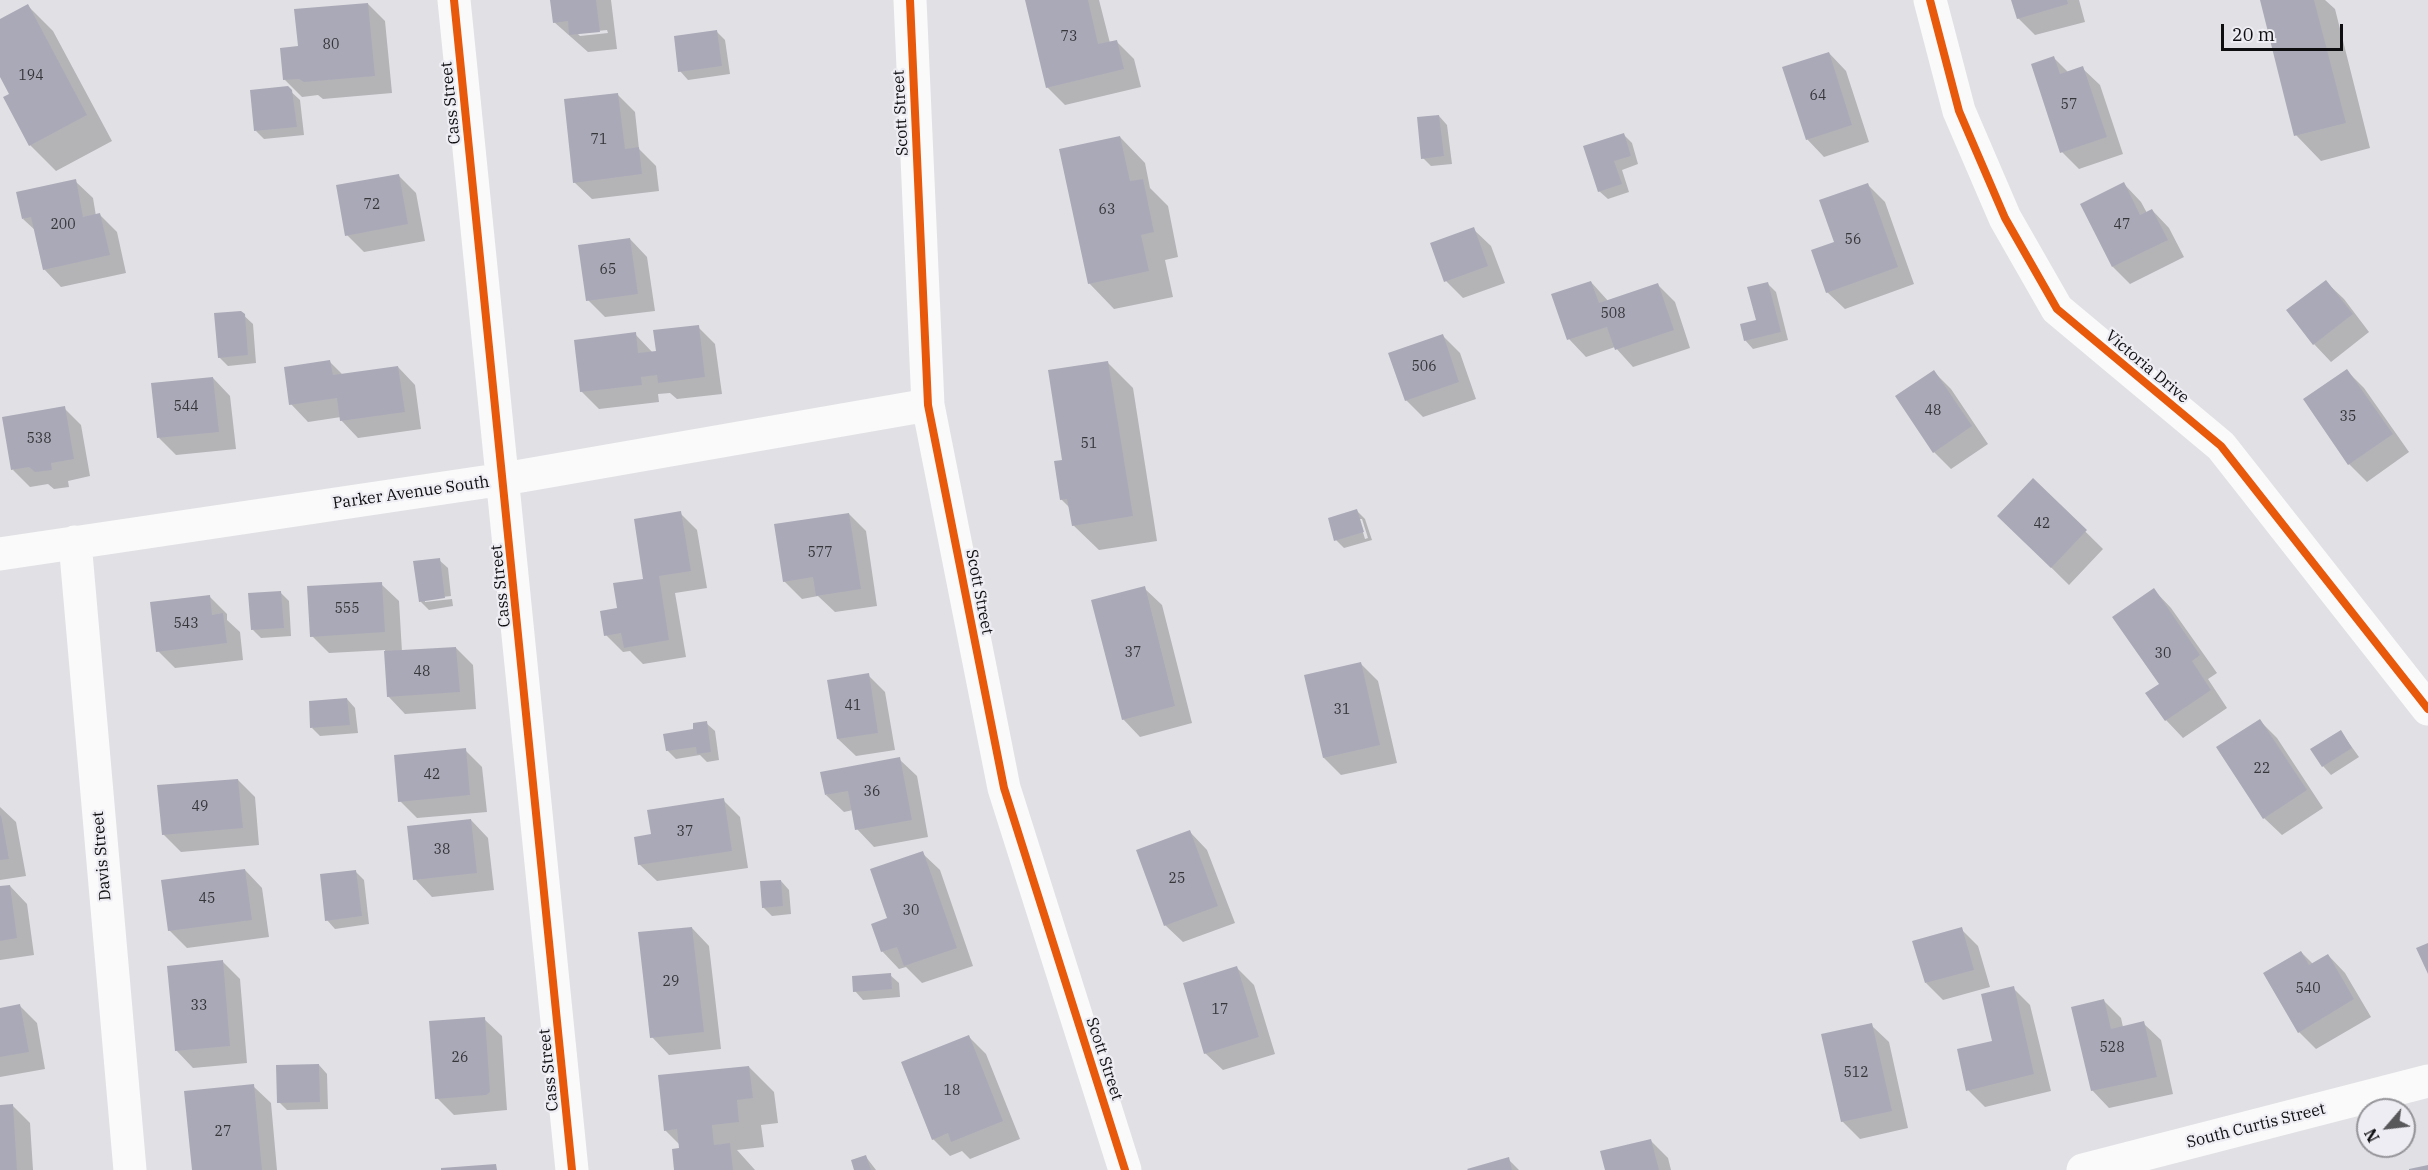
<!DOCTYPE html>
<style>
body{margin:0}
#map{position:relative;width:2428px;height:1170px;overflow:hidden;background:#e1e1e5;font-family:"IBM Plex Serif",serif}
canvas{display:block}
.north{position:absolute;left:2356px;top:1098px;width:60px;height:60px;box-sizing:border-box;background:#ededf3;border:2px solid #949498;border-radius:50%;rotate:242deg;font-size:16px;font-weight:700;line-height:24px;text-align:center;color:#0e0e10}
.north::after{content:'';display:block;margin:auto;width:21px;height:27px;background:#58585b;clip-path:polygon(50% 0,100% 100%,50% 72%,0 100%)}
.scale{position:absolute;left:2221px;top:24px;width:122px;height:27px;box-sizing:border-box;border:3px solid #0e0e10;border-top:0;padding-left:8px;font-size:18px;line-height:21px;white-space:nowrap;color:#0e0e10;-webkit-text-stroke:4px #ededf3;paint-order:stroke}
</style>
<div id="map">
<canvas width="2428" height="1170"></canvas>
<div class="north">N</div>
<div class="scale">20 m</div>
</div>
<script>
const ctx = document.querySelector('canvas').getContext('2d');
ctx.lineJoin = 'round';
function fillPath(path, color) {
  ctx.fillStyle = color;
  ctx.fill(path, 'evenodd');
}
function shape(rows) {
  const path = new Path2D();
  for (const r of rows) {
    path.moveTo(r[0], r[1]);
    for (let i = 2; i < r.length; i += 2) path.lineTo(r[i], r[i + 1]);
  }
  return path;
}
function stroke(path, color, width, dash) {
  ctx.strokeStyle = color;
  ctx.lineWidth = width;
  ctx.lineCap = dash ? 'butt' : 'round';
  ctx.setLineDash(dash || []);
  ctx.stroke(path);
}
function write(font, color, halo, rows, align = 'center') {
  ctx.font = font + ' "IBM Plex Serif",serif';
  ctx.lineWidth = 4.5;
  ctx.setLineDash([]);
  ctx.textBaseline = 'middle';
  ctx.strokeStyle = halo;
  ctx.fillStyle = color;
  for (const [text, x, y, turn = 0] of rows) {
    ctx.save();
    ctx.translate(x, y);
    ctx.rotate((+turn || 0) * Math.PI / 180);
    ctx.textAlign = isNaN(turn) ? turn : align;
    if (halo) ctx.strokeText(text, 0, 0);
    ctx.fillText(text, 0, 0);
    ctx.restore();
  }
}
fillPath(shape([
 [551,0,611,0,617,49,588,52,554,22],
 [607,30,608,33,580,36,577,33],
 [1026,0,1099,0,1110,43,1116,41,1134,59,1141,87,1065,105,1047,87],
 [2013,0,2079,0,2085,22,2035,35,2018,18],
 [2261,0,2325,0,2335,9,2370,148,2321,161,2296,135],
 [368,4,385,21,392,93,323,99,318,95,302,97,285,80,300,47],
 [28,6,53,31,112,141,56,171,30,145,5,98,11,95,0,74,0,21],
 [717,32,725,40,730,74,688,80,680,71],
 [1829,53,1846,71,1869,142,1824,157,1807,139],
 [2054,58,2068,72,2082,68,2100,85,2123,154,2079,169,2062,152],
 [287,88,300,100,304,135,264,139,256,131],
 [618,95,635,112,639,149,656,166,659,191,592,199,574,182],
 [1439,116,1447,125,1452,164,1431,166,1423,158],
 [1624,135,1632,143,1638,164,1622,170,1629,192,1608,199,1599,191],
 [1120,137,1145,163,1150,188,1168,206,1178,257,1165,260,1173,297,1114,309,1089,283],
 [399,176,416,193,425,241,364,252,347,235],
 [75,181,93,198,96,216,100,215,117,232,126,273,61,287,44,269,36,231,23,219],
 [1867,184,1885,202,1914,284,1845,309,1827,292,1836,243],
 [2124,184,2141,202,2147,213,2152,210,2169,228,2184,257,2130,284,2113,267],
 [1473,229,1491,246,1505,283,1463,298,1446,281],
 [630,239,647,257,655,311,605,317,588,300],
 [1591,282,1609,302,1658,285,1675,302,1690,348,1633,367,1615,347,1586,357,1569,339],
 [2326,282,2344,299,2369,332,2331,362,2314,344],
 [1767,283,1776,292,1788,340,1753,349,1745,340,1758,321],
 [240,312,253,324,256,363,228,366,219,357],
 [698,327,715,344,722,394,677,399,670,393,658,394,659,402,599,409,581,391,635,334,653,353,658,352],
 [1442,335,1460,353,1476,399,1423,417,1406,400],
 [330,362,343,375,398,367,415,385,421,429,358,438,341,420,341,417,308,422,291,404],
 [1107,362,1133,388,1157,541,1099,550,1073,525,1071,509,1061,499,1063,461],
 [2347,371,2364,388,2409,452,2367,482,2349,464,2305,400],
 [1934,372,1951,389,1988,444,1951,469,1934,452],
 [213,378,230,396,236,449,176,455,159,438],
 [64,408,81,425,90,476,68,481,69,487,54,489,48,484,30,487,13,470],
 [2033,480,2103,549,2069,585,1999,516],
 [1357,511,1365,519,1372,540,1344,548,1336,540],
 [1359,519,1362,519,1368,538,1365,539],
 [680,513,697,530,707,588,675,593,686,657,643,664,630,651,623,652,606,635,619,609,645,580],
 [849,514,866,531,877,606,835,612,818,596,802,599,784,581],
 [439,560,448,568,451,596,425,599,425,602,452,599,453,606,429,610,420,601],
 [381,584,399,601,402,652,456,648,473,665,476,709,405,714,388,696,385,650,329,653,312,636],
 [1144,588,1162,605,1192,723,1140,737,1123,719],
 [2154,590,2171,608,2217,673,2208,679,2227,708,2183,738,2166,720,2161,685],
 [280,592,289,601,291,636,261,638,253,630],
 [209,596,227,614,227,620,240,632,243,660,175,668,158,651],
 [1361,664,1378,681,1397,763,1341,775,1324,758],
 [868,675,885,692,895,750,856,756,838,739],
 [347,699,355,708,358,733,320,736,312,728],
 [2260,721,2277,738,2323,808,2282,835,2264,818],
 [706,723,715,731,719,760,707,762,700,755,676,759,667,750],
 [2341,732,2359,757,2331,775,2323,766],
 [465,750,482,767,487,812,417,818,400,801],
 [899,759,917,776,928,837,874,847,857,829,853,810,844,812,826,795],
 [238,780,255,797,259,845,181,852,163,834],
 [723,800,740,817,748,868,657,881,639,864,652,836],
 [0,807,16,822,26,876,0,880],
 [471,820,488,838,494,890,432,897,415,879],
 [1190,832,1207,850,1235,923,1183,942,1165,925],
 [922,853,940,870,973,966,922,983,906,967,899,969,882,951,889,919],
 [245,870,262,888,269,937,187,948,169,930],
 [355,871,364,880,369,924,335,929,327,920],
 [781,881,789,890,791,914,772,916,763,907],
 [10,886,27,904,34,955,0,960,0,888],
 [692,928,709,946,721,1049,669,1055,652,1037],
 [1961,929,1978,946,1990,987,1943,1000,1926,983],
 [2301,952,2313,964,2328,955,2345,973,2371,1017,2316,1049,2299,1032],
 [223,962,240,979,247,1063,193,1068,176,1050],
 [1237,968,1254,985,1275,1054,1223,1070,1205,1053],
 [890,975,899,983,900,997,863,1000,855,991],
 [2013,988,2030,1005,2051,1091,1985,1107,1968,1090,1994,1042],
 [2104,1001,2121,1018,2123,1027,2143,1023,2161,1040,2173,1094,2109,1108,2092,1090],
 [20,1006,37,1023,45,1069,0,1077,0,1009],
 [484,1019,502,1036,507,1110,454,1115,437,1098],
 [1871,1025,1889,1042,1908,1128,1860,1139,1842,1121],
 [969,1037,986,1054,1020,1139,970,1159,962,1151,950,1156,933,1139],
 [319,1065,327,1074,328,1109,287,1110,279,1102],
 [749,1067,774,1092,778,1123,761,1125,764,1147,737,1150,755,1170,676,1170,680,1145,665,1130],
 [253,1086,271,1103,277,1170,193,1170],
 [0,1106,13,1106,30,1123,33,1170,0,1170],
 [1650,1140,1668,1158,1671,1170,1607,1170],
 [866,1157,876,1170,855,1170],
 [1508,1159,1519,1170,1471,1170]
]), '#0003');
fillPath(shape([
 [550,0,596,0,600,32,569,35,568,21,553,23],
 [1025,0,1088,0,1098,44,1117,40,1124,69,1046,88],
 [2011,0,2067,0,2068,4,2017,19],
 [2260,0,2314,0,2346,123,2294,136],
 [368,3,375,76,304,82,299,79,283,80,280,48,298,46,294,9],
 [28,4,87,115,29,146,3,97,9,94,0,77,0,19],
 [717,30,722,66,678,72,674,36],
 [1829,52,1852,125,1806,140,1782,67],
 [2054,56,2060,74,2083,66,2107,137,2060,153,2031,64],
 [288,86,292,90,297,127,254,131,250,90],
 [618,93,625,149,639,147,642,174,573,183,564,99],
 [1439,115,1444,156,1421,159,1417,117],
 [1624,133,1631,156,1614,161,1622,184,1598,192,1583,146],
 [1120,136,1130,181,1143,179,1154,232,1141,235,1149,271,1088,284,1059,149],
 [399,174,408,224,345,236,336,185],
 [76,179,83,217,100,213,110,255,43,270,31,217,22,219,16,192],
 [2124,182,2140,215,2152,209,2168,240,2112,267,2080,204],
 [1868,183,1898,267,1826,293,1811,250,1834,242,1819,200],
 [1474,227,1488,266,1444,282,1430,243],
 [630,238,638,294,586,301,578,245],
 [2326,280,2353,314,2313,345,2286,310],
 [1591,281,1599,303,1658,283,1674,330,1615,350,1607,327,1567,340,1551,294],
 [1768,282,1781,332,1744,341,1740,324,1756,320,1747,287],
 [241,311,245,314,248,355,218,358,214,313],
 [699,325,705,377,658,383,657,375,641,377,642,385,580,392,574,340,636,332,638,353,656,351,653,330],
 [1443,334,1459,382,1405,401,1388,353],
 [330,360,333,375,398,366,405,412,340,421,337,398,289,405,284,367],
 [1108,361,1133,516,1072,526,1067,499,1060,500,1054,461,1062,460,1048,370],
 [2347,369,2393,434,2348,465,2303,399],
 [1934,370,1972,426,1933,453,1895,396],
 [213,377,219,432,157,438,151,383],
 [65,406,74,459,51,463,52,470,35,472,29,467,11,470,2,417],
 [2033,478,2087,530,2051,568,1997,516],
 [1357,509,1364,532,1334,541,1328,518],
 [681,511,691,571,659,576,669,640,624,648,621,633,604,636,600,611,617,608,613,583,643,579,634,519],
 [849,513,861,589,816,596,813,577,783,582,774,524],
 [440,558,445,598,419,602,413,561],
 [382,582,385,632,310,637,307,586],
 [1145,586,1175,706,1122,720,1091,600],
 [2154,588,2200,655,2192,661,2211,690,2165,721,2145,693,2159,684,2112,617],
 [281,591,284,628,251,630,248,593],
 [210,595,212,615,223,613,227,643,156,652,150,602],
 [456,647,460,692,387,697,384,651],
 [1361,662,1380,745,1323,758,1304,675],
 [869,673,878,733,837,739,827,680],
 [347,698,350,725,310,728,309,701],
 [2260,719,2307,790,2263,819,2216,747],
 [707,721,711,752,697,754,696,747,666,751,663,734,693,729,693,723],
 [2341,730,2352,748,2322,767,2310,749],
 [466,748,470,795,398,802,394,755],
 [900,757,912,820,855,830,848,791,825,795,820,772],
 [238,779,243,828,162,835,157,785],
 [724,798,732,851,638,865,634,837,651,834,647,810],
 [1,815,9,859,0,860,0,816],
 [471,819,477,873,413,880,407,826],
 [1190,830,1218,906,1164,926,1136,850],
 [923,851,957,948,904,966,897,947,881,952,871,924,887,918,870,869],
 [245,869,252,920,168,931,161,880],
 [356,870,362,916,325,921,320,874],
 [781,880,783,906,762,908,760,881],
 [10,885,17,938,0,941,0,886],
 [692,927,704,1032,650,1038,638,932],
 [1962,927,1974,970,1925,983,1912,941],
 [2428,943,2428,974,2416,948],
 [2301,951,2309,965,2328,954,2354,999,2298,1033,2263,973],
 [223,960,230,1046,175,1051,167,966],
 [1237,966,1259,1037,1204,1054,1183,983],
 [891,973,892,989,853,992,852,976],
 [2014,986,2034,1074,1966,1091,1957,1049,1992,1041,1981,994],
 [2104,999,2111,1029,2144,1021,2157,1077,2091,1091,2071,1007],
 [20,1004,29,1052,0,1057,0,1008],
 [485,1017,490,1092,486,1095,435,1099,429,1021],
 [1872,1023,1892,1111,1841,1122,1821,1034],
 [969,1035,1003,1121,951,1142,948,1133,932,1140,901,1062],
 [319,1064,320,1102,277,1103,276,1065],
 [749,1066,753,1098,737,1100,739,1122,712,1125,714,1145,730,1143,733,1170,674,1170,672,1149,679,1148,677,1129,664,1131,658,1075],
 [254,1084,262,1170,192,1170,184,1091],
 [13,1104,17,1170,0,1170,0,1105],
 [1651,1139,1659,1170,1605,1170,1600,1151],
 [866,1155,871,1170,854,1170,851,1160],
 [1509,1157,1512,1170,1468,1170,1467,1169],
 [496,1164,497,1170,441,1170,441,1168],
 [2428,1165,2428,1170,2409,1170,2409,1169]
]), '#aaa9b7');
stroke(shape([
 [454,0,572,1170],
 [910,0,928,405,1004,788,1125,1170],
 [1930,0,1959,111,2005,218,2057,309,2221,446,2428,709],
 [75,542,130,1170],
 [0,554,504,479,928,405]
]), '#fafafb', 33);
stroke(shape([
 [2083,1170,2428,1081]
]), '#fafafb', 33);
stroke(shape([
 [454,0,572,1170],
 [910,0,928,405,1004,788,1125,1170],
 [1930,0,1959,111,2005,218,2057,309,2221,446,2428,709]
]), '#e8590c', 8);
write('14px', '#35353a', null, [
 ["73",1069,37],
 ["80",331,45],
 ["194",31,76],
 ["64",1818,96],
 ["57",2069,105],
 ["71",599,140],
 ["72",372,205],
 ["63",1107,210],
 ["200",63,225],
 ["47",2122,225],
 ["56",1853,240],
 ["65",608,270],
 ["508",1613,314],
 ["506",1424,367],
 ["544",186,407],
 ["48",1933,411],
 ["35",2348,417],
 ["538",39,439],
 ["51",1089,444],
 ["42",2042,524],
 ["577",820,553],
 ["555",347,609],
 ["543",186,624],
 ["37",1133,653],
 ["30",2163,654],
 ["48",422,672],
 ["41",853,706],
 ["31",1342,710],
 ["22",2262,769],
 ["42",432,775],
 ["36",872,792],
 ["49",200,807],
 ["37",685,832],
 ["38",442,850],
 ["25",1177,879],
 ["45",207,899],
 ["30",911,911],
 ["29",671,982],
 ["540",2308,989],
 ["33",199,1006],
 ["17",1220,1010],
 ["528",2112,1048],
 ["26",460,1058],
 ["512",1856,1073],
 ["18",952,1091],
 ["27",223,1132]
]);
write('16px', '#0e0e10', '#ededf3', [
 ["Cass Street",451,103,-96],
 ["Scott Street",901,113,-93],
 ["Victoria Drive",2147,367,40],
 ["Parker Avenue South",411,493,-8],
 ["Cass Street",501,586,-96],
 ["Scott Street",979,592,79],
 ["Davis Street",102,856,-95],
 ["Scott Street",1104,1059,72],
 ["Cass Street",549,1070,-96],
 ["South Curtis Street",2256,1126,-14]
]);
</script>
